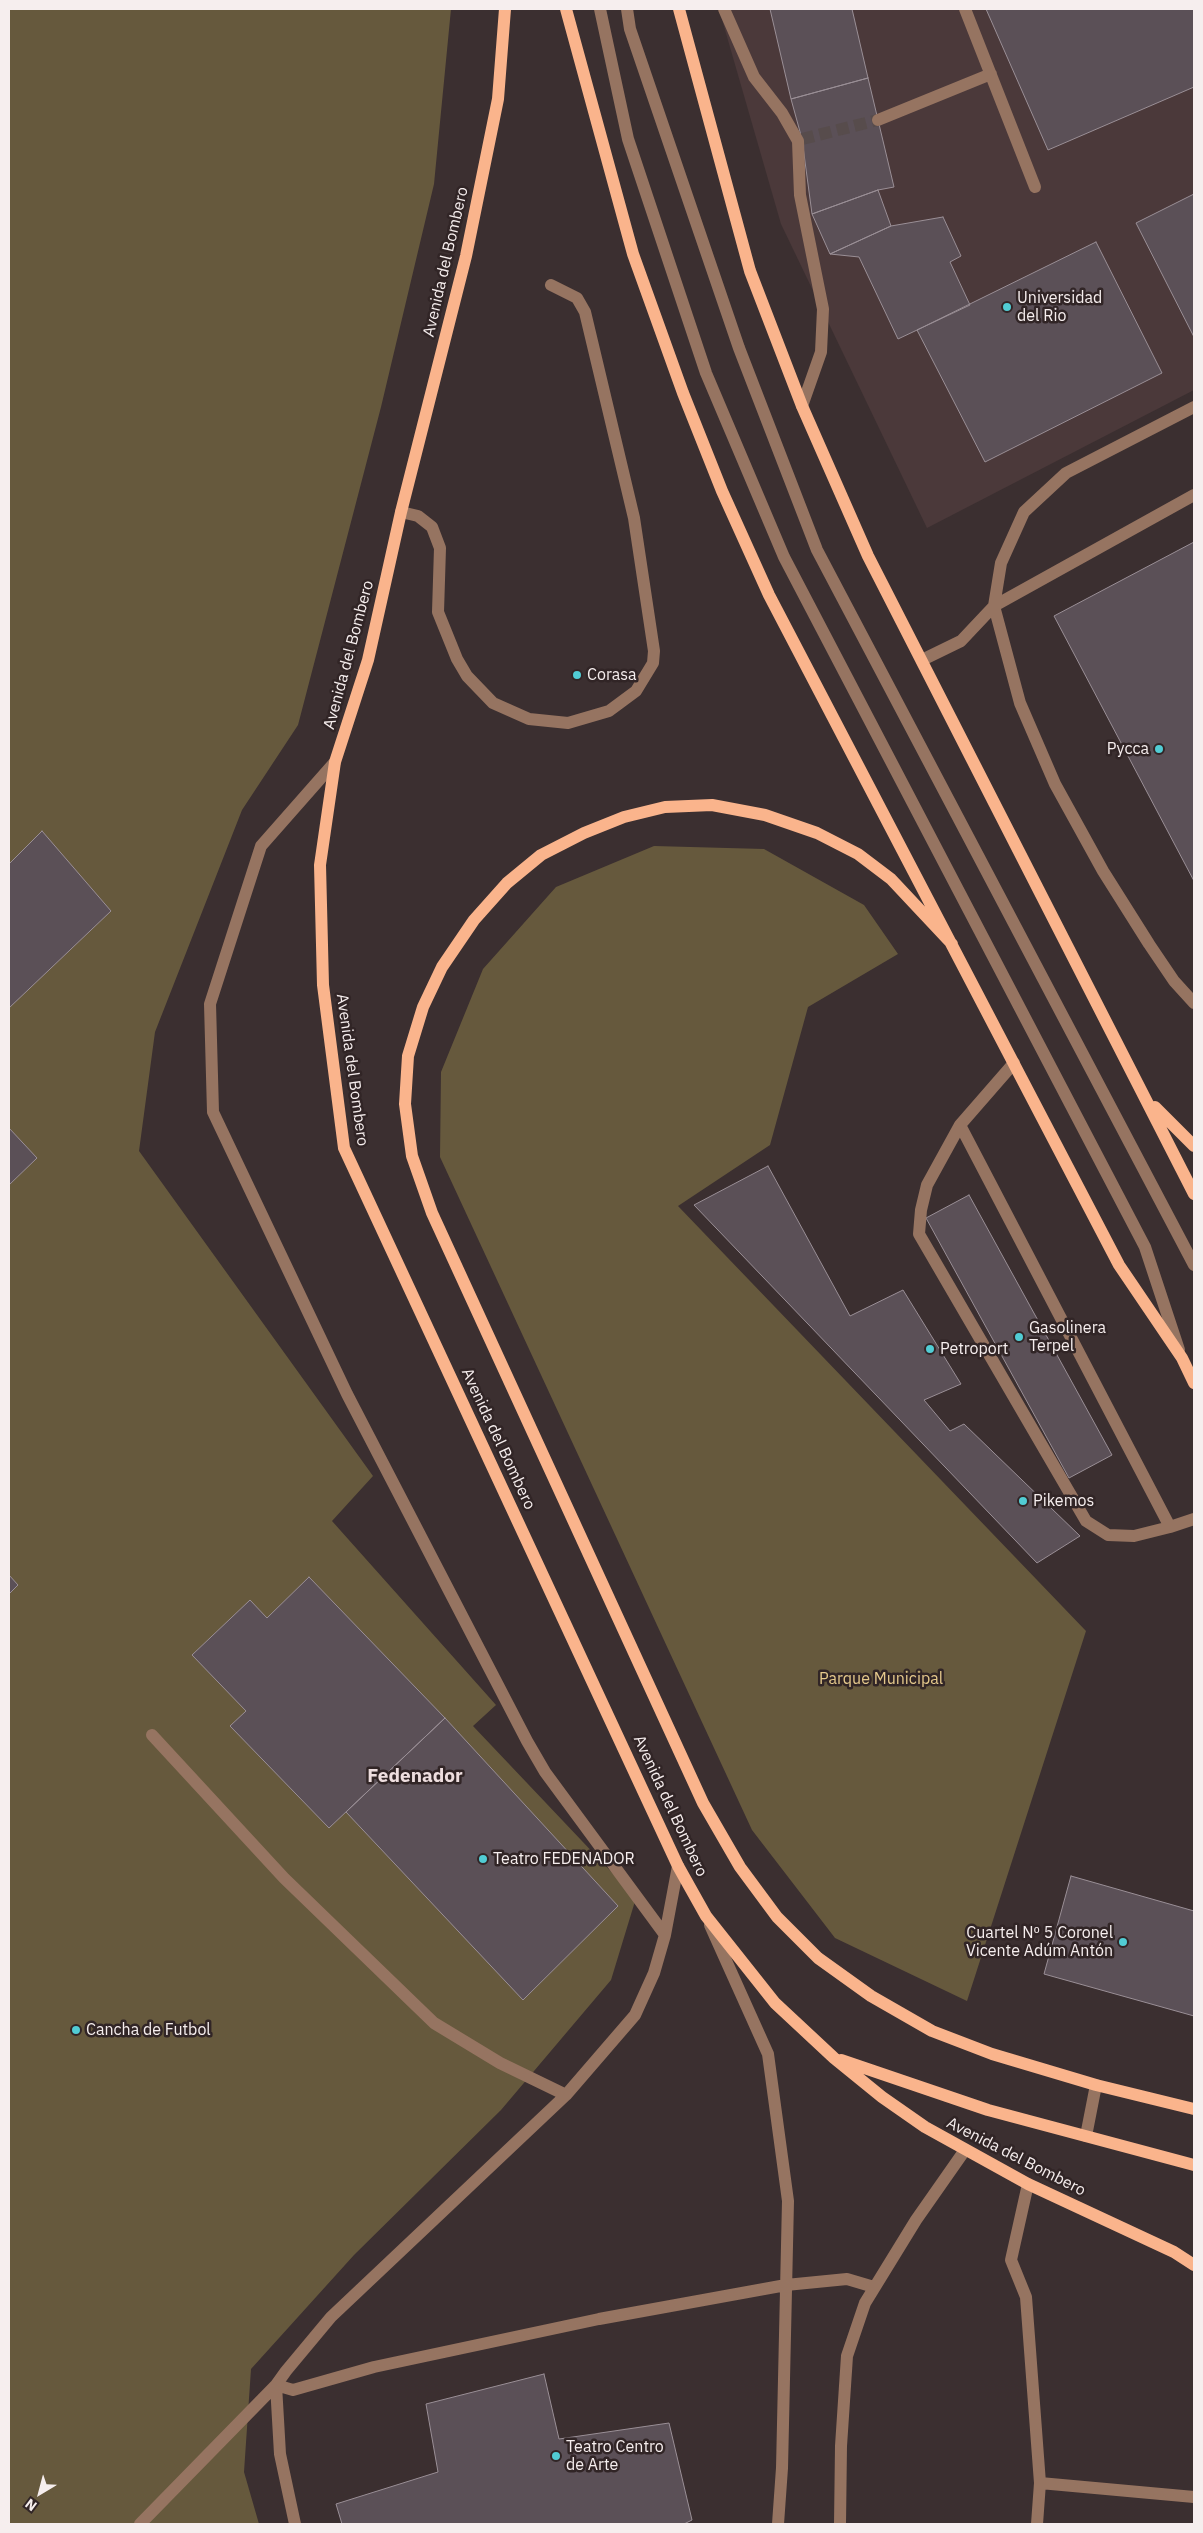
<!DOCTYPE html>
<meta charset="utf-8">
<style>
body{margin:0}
#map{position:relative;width:1203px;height:2533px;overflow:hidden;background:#3b2f30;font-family:"IBM Plex Sans",sans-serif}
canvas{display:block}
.frame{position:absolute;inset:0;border:10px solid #f6eeee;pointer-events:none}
.north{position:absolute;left:15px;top:2468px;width:50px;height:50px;-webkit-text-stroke:4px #312526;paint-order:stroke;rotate:217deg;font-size:14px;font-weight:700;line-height:20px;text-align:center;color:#f6eeee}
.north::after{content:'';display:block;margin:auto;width:18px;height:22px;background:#f6eeee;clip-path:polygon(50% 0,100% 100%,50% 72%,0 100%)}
</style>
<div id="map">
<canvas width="1203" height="2533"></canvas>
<div class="frame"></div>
<div class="north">N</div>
</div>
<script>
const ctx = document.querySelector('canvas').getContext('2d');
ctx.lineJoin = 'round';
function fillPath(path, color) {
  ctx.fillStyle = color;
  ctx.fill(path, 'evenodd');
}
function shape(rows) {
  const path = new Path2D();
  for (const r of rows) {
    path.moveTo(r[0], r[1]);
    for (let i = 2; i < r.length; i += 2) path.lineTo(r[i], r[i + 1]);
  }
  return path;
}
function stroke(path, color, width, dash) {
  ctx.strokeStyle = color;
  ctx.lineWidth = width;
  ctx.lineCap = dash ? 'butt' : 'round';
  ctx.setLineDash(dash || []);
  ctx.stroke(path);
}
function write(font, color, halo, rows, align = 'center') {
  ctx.font = font + ' "IBM Plex Sans",sans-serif';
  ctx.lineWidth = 5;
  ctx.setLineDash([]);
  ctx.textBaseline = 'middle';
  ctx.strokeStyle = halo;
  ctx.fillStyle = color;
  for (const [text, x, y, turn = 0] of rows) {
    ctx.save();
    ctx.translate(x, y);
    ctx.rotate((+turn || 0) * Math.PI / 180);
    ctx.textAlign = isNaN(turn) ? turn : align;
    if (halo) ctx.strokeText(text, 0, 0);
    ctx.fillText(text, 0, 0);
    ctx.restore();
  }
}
fillPath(shape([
 [719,9,1194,9,1194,390,927,528,781,224]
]), '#4b393a');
fillPath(shape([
 [9,9,451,9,434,184,381,407,298,725,242,810,155,1032,139,1151,373,1476,332,1521,496,1705,473,1726,636,1898,611,1980,501,2110,354,2255,251,2369,244,2472,259,2524,9,2524],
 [654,846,764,849,864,905,898,954,808,1007,770,1145,678,1206,1086,1631,967,2001,835,1938,752,1830,440,1157,441,1072,483,969,556,887]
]), '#66593d');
const building = shape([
 [770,9,852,9,868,78,791,99,770,9],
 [986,9,1194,9,1194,87,1048,150,986,9],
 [868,78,894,187,878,190,812,214,802,139,791,99,868,78],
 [878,190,891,226,830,254,812,214,878,190],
 [1194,194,1194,337,1136,223,1194,194],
 [943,217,961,256,950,262,970,305,898,339,859,257,830,254,891,226,943,217],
 [1096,242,1162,373,985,462,917,330,1096,242],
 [1194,542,1194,881,1054,616,1194,542],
 [42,831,111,911,9,1008,9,864,42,831],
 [9,1128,37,1158,9,1185,9,1128],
 [768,1166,850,1316,903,1290,961,1384,924,1400,950,1431,964,1424,1080,1536,1037,1563,694,1205,768,1166],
 [969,1195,1112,1455,1069,1478,926,1218,969,1195],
 [9,1575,18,1585,9,1594,9,1575],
 [309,1577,445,1718,329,1828,230,1726,246,1711,192,1655,250,1600,267,1618,309,1577],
 [445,1718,618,1906,523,2000,346,1812,445,1718],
 [1071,1876,1194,1911,1194,2016,1044,1974,1071,1876],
 [544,2374,559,2439,669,2423,692,2520,684,2524,342,2524,336,2504,438,2472,426,2404,544,2374]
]);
fillPath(building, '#5b5057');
stroke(building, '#9a8f96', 1);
stroke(shape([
 [802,139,878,120]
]), '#574c4c', 12, [12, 6]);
stroke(shape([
 [600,9,628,139,706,373,784,557,1145,1247,1179,1350],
 [627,9,630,29,739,348,817,550,1194,1265],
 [724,9,754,77,782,113,798,141,800,195,823,309,821,352,802,406],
 [965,9,1035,187],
 [878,120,991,74],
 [1194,407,1066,473,1024,512,1001,563,994,606,1020,703,1055,784,1103,871,1149,944,1174,981,1194,1003],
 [401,512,418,516,432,527,440,548,438,612,457,659,467,676,493,703,529,719,568,723,609,711,636,691,653,663,654,651,634,518,585,312,577,298,551,285],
 [922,660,961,641,994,606,1194,495],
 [335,762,261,846,210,1004,213,1112,347,1394,527,1741,545,1772,665,1935],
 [1014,1063,960,1125,927,1185,921,1210,919,1234,1086,1521,1108,1535,1134,1536,1170,1527],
 [960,1125,1170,1527,1194,1519],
 [152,1735,284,1878,434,2023,500,2063,566,2095],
 [710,1925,768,2054,788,2201,782,2468,778,2524],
 [1086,2136,1096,2085],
 [1028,2184,1011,2260,1026,2297,1040,2483,1037,2524],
 [276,2385,293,2390,374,2367,599,2319,786,2285,847,2279,874,2287],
 [276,2385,280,2454,295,2524],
 [1040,2483,1194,2497],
 [140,2524,276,2385,286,2371,331,2317,566,2095,635,2015,654,1973,665,1935,678,1866],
 [840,2524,841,2446,847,2356,865,2303,916,2220,965,2150]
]), '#967461', 12);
stroke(shape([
 [505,9,498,99,466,256,401,512,368,660,335,762,320,865,323,985,344,1148,678,1866,706,1916,775,2003,834,2058,882,2097,925,2127,1028,2184,1174,2252,1194,2265],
 [566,9,633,254,683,393,722,491,769,595,1119,1265,1182,1358,1194,1383],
 [679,9,750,271,802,406,868,556,1194,1194],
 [952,944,891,879,858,854,817,833,765,815,712,805,665,807,624,817,584,833,541,855,507,883,474,920,442,967,423,1007,408,1056,405,1104,412,1156,432,1213,703,1803,740,1867,777,1917,818,1958,871,1996,932,2031,992,2054,1096,2085,1194,2109],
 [1155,1107,1194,1146],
 [841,2060,988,2110,1194,2165]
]), '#fab48c', 12);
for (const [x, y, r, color] of [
 [1007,307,5,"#51ccd4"],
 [577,675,5,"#51ccd4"],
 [1159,749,5,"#51ccd4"],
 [1019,1337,5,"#51ccd4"],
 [930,1349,5,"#51ccd4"],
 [1023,1501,5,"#51ccd4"],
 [483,1859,5,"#51ccd4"],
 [1123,1942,5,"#51ccd4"],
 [76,2030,5,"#51ccd4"],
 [556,2456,5,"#51ccd4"]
]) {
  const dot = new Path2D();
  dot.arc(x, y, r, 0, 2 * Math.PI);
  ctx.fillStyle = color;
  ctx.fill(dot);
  stroke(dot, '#312526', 2);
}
write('16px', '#f6eeee', '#312526', [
 ["Avenida del Bombero",446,262,-77],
 ["Avenida del Bombero",349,655,-75],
 ["Avenida del Bombero",352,1070,82],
 ["Avenida del Bombero",498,1439,65],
 ["Avenida del Bombero",670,1806,65],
 ["Avenida del Bombero",1016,2157,27]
]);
write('16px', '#f6eeee', '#312526', [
 ["Universidad",1017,298],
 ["del Rio",1017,316],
 ["Corasa",587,675],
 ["Pycca",1149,749,"right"],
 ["Gasolinera",1029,1328],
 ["Terpel",1029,1346],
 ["Petroport",940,1349],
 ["Pikemos",1033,1501],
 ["Teatro FEDENADOR",493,1859],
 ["Cuartel Nº 5 Coronel",1113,1933,"right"],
 ["Vicente Adúm Antón",1113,1951,"right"],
 ["Cancha de Futbol",86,2030],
 ["Teatro Centro",566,2447],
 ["de Arte",566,2465]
], 'left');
write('16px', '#e5c98c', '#312526', [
 ["Parque Municipal",881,1679]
]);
write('bold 19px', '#eededf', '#312526', [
 ["Fedenador",415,1777]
]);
</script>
